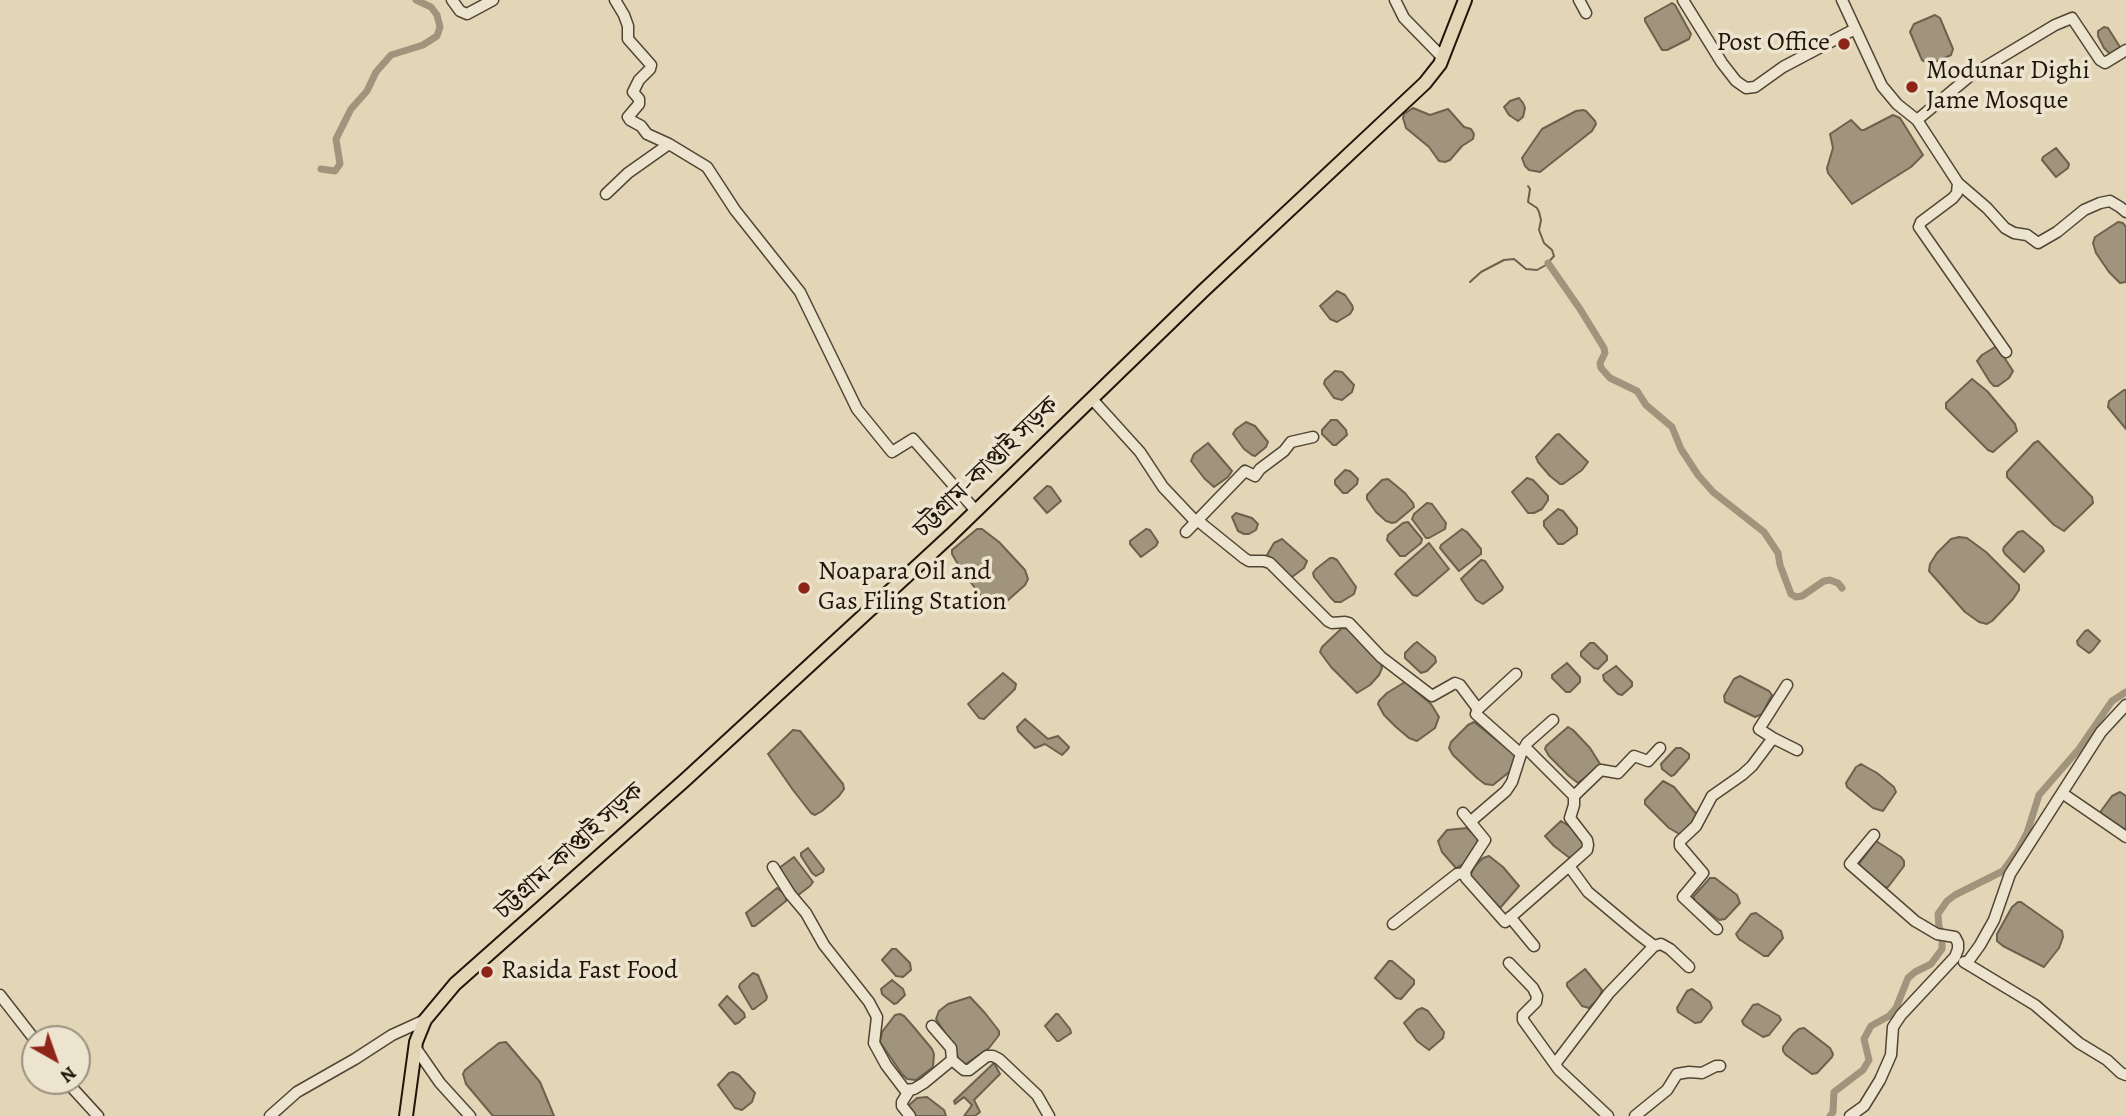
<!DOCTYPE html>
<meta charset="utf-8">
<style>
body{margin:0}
#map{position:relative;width:2126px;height:1116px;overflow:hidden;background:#e3d6b7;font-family:Alegreya,serif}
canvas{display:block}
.north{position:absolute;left:21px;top:1025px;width:70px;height:70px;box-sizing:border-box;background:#ede4d0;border:2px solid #9b9180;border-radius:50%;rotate:140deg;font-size:19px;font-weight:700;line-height:28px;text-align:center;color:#201509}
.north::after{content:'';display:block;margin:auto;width:24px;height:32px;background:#8f2418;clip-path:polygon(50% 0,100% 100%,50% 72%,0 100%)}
</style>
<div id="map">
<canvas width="2126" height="1116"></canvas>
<div class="north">N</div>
</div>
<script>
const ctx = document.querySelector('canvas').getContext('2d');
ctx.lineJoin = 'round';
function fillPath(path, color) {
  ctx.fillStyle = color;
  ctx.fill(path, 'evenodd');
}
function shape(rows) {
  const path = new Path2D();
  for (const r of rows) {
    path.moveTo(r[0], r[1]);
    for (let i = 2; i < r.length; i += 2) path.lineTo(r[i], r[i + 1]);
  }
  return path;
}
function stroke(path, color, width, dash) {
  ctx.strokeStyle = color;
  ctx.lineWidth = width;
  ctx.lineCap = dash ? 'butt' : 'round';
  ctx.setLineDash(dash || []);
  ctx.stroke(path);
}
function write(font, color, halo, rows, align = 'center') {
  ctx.font = font + ' Alegreya,"Noto Serif Bengali",serif';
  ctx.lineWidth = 7;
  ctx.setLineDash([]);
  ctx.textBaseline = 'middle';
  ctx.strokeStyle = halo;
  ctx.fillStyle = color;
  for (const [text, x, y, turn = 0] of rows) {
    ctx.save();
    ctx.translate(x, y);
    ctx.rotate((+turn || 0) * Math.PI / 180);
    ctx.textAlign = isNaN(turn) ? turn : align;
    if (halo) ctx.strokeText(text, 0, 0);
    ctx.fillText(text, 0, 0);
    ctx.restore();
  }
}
const water = shape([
 [1672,3,1675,5,1691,34,1689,39,1667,50,1662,50,1645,21,1645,18,1672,3],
 [1935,15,1940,18,1953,49,1951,55,1929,65,1922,60,1910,32,1914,24,1935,15],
 [2104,27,2108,28,2120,47,2119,50,2113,53,2110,54,2104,48,2098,36,2098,31,2104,27],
 [1519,98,1523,103,1525,108,1523,117,1518,121,1509,115,1504,107,1510,101,1519,98],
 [1413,108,1430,115,1448,109,1464,127,1471,129,1474,134,1473,139,1462,146,1450,160,1445,162,1439,161,1429,147,1406,128,1403,118,1404,114,1413,108],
 [1583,110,1586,111,1595,121,1596,124,1592,131,1540,172,1529,170,1525,166,1522,158,1542,129,1576,111,1583,110],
 [1893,115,1900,118,1923,155,1911,167,1852,204,1828,173,1827,168,1833,148,1830,134,1851,120,1861,130,1864,130,1893,115],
 [2056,148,2069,164,2068,168,2056,177,2042,160,2043,157,2056,148],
 [2118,222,2123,223,2126,227,2126,282,2120,283,2109,272,2096,253,2093,243,2095,237,2118,222],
 [1337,291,1345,295,1352,305,1353,309,1350,314,1337,322,1330,319,1320,306,1337,291],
 [1995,347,1998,348,2013,371,2009,378,1998,386,1994,386,1990,382,1977,361,1982,355,1995,347],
 [1335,371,1342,372,1354,385,1352,392,1342,400,1334,398,1324,384,1325,380,1335,371],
 [1972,379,1987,391,2015,424,2017,431,1993,452,1988,450,1946,408,1946,403,1972,379],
 [2124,390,2126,390,2126,429,2108,407,2109,401,2124,390],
 [1331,420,1337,420,1346,430,1347,435,1336,445,1333,445,1322,434,1322,430,1331,420],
 [1246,422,1255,426,1268,442,1266,447,1255,456,1252,455,1244,449,1233,434,1236,429,1246,422],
 [1559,434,1588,462,1582,470,1563,484,1560,484,1550,476,1538,462,1536,457,1556,435,1559,434],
 [2038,441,2092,497,2093,503,2064,531,2054,525,2007,477,2007,472,2034,443,2038,441],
 [1208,443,1232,471,1228,477,1214,487,1204,478,1191,461,1194,454,1208,443],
 [1345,470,1350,471,1358,479,1357,484,1347,493,1343,493,1335,484,1335,480,1345,470],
 [1527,478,1533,480,1548,496,1548,500,1542,509,1534,513,1528,513,1512,492,1527,478],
 [1388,479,1405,493,1413,503,1414,507,1396,522,1392,523,1386,521,1376,512,1367,499,1367,495,1382,480,1388,479],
 [1047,486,1051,487,1061,501,1047,513,1034,498,1047,486],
 [1427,503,1432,504,1446,523,1445,529,1429,538,1426,538,1412,519,1414,514,1427,503],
 [1558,509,1563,511,1577,528,1577,534,1563,544,1558,544,1544,526,1544,521,1558,509],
 [1236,513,1252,518,1258,524,1256,530,1249,534,1244,534,1238,531,1232,517,1236,513],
 [1408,522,1422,539,1421,543,1405,556,1400,556,1387,540,1388,535,1403,523,1408,522],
 [977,529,982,529,999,542,1025,570,1028,579,1025,585,998,609,988,605,962,571,952,554,952,550,977,529],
 [1146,529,1150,530,1158,542,1156,546,1141,557,1130,544,1130,541,1146,529],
 [1462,529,1467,532,1481,549,1481,554,1459,571,1440,548,1441,545,1462,529],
 [2023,531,2042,547,2044,551,2024,572,2005,554,2003,550,2004,547,2018,532,2023,531],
 [1959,537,1967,538,1986,552,2019,585,2019,590,2013,599,1992,621,1987,624,1979,622,1965,612,1929,571,1930,564,1937,553,1951,539,1959,537],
 [1282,539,1307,561,1304,568,1292,577,1290,578,1268,558,1267,555,1274,543,1282,539],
 [1429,543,1449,569,1421,593,1417,596,1413,595,1395,574,1397,571,1429,543],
 [1330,558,1333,558,1337,560,1356,587,1354,594,1341,602,1335,602,1330,597,1314,577,1313,573,1316,569,1330,558],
 [1481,560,1485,561,1503,587,1502,590,1483,604,1476,600,1461,579,1481,560],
 [1342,628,1350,629,1381,664,1382,668,1379,675,1370,685,1357,693,1331,667,1320,652,1322,647,1342,628],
 [2088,630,2100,641,2092,651,2089,653,2078,645,2077,641,2085,631,2088,630],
 [1417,642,1435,657,1436,662,1427,671,1421,673,1405,658,1405,653,1414,644,1417,642],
 [1590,643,1594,643,1607,656,1607,660,1598,669,1594,668,1581,656,1581,652,1590,643],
 [1567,663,1580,677,1580,682,1570,692,1566,692,1552,678,1552,675,1567,663],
 [1616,666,1632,682,1632,686,1622,695,1618,694,1604,680,1603,675,1616,666],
 [1003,673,1016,684,1015,689,984,719,979,718,968,704,1003,673],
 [1740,676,1769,691,1772,695,1762,714,1755,717,1725,702,1724,696,1734,679,1740,676],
 [1405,682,1431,704,1439,717,1435,728,1417,741,1409,738,1396,727,1384,715,1378,704,1379,701,1387,693,1405,682],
 [1025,719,1048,739,1058,736,1069,747,1068,749,1062,755,1045,744,1035,748,1018,731,1017,727,1025,719],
 [1474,722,1514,754,1516,758,1513,769,1493,785,1485,784,1477,778,1453,755,1449,748,1451,742,1468,725,1474,722],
 [1568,727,1573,730,1590,748,1600,764,1593,772,1578,783,1569,776,1549,756,1545,749,1546,746,1568,727],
 [793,730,800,731,843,784,844,789,839,796,822,811,815,815,811,813,793,790,768,754,793,730],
 [1676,748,1681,748,1689,754,1689,758,1674,775,1671,776,1662,769,1661,764,1676,748],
 [1861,764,1877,773,1894,787,1896,792,1883,811,1873,808,1847,787,1846,783,1856,767,1861,764],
 [1663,781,1674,787,1698,816,1681,835,1669,828,1645,804,1645,800,1663,781],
 [2120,792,2126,796,2126,834,2101,815,2101,811,2112,796,2120,792],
 [1561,821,1572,828,1587,844,1571,859,1554,846,1545,836,1561,821],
 [1467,828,1477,838,1478,844,1464,864,1456,868,1442,852,1438,841,1447,830,1467,828],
 [1876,841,1901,857,1904,861,1904,866,1888,887,1883,887,1860,868,1859,864,1876,841],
 [808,848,824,869,823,872,816,876,812,873,801,856,801,853,808,848],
 [1489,856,1503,867,1519,886,1500,908,1470,876,1475,866,1483,858,1489,856],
 [794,857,813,882,810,886,797,896,779,868,794,857],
 [1710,878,1715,878,1737,895,1740,903,1725,919,1719,920,1696,902,1693,897,1710,878],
 [777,888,786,895,786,901,755,926,752,926,746,913,777,888],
 [2018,902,2021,902,2062,931,2063,937,2059,948,2044,967,2003,946,1997,941,1997,934,2012,907,2018,902],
 [1756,913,1781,931,1783,938,1768,956,1764,956,1739,939,1736,934,1751,914,1756,913],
 [892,949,896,949,910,963,911,970,903,977,896,976,882,960,892,949],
 [1389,961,1392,961,1414,980,1414,984,1401,999,1396,998,1375,978,1389,961],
 [1585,969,1602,990,1599,998,1589,1008,1582,1006,1567,986,1567,983,1585,969],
 [753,973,758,975,767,997,766,1000,754,1009,752,1009,739,987,740,984,753,973],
 [892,980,903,989,905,995,897,1003,894,1004,882,994,881,989,892,980],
 [1692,989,1710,1002,1712,1008,1701,1022,1695,1023,1678,1012,1677,1008,1687,991,1692,989],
 [727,996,744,1013,745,1017,738,1023,735,1024,719,1005,727,996],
 [970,997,985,1013,999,1031,999,1035,989,1048,966,1064,960,1063,955,1048,936,1019,939,1011,948,1004,970,997],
 [1758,1004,1779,1016,1781,1020,1769,1035,1763,1037,1744,1025,1742,1021,1753,1005,1758,1004],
 [1422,1008,1428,1011,1444,1032,1443,1038,1429,1050,1417,1041,1404,1023,1417,1010,1422,1008],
 [900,1014,904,1016,912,1025,932,1049,934,1054,933,1067,916,1080,907,1079,902,1074,880,1042,882,1032,895,1015,900,1014],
 [1056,1014,1058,1014,1070,1029,1071,1033,1059,1041,1057,1041,1045,1026,1056,1014],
 [1804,1028,1830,1048,1833,1054,1832,1057,1817,1073,1812,1074,1786,1055,1783,1051,1783,1047,1793,1034,1799,1029,1804,1028],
 [506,1042,540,1082,554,1116,493,1116,466,1084,463,1074,465,1070,499,1043,506,1042],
 [994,1063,1000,1074,974,1100,980,1112,975,1116,964,1116,972,1105,964,1097,955,1104,954,1101,994,1063],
 [733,1072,739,1075,755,1093,752,1102,742,1110,735,1108,718,1085,729,1073,733,1072],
 [927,1097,944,1110,946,1116,914,1116,908,1106,917,1098,927,1097]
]);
fillPath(water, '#a1947c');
stroke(water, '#6d614e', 2);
stroke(shape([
 [1470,282,1481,272,1504,260,1514,259,1526,269,1537,270,1546,265,1554,256,1552,250,1544,243,1539,230,1541,220,1539,212,1537,208,1528,202,1530,189,1528,186]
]), '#6d614e', 2);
stroke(shape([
 [321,169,335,171,340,164,336,139,351,109,367,91,376,72,391,55,423,45,437,36,440,27,437,15,431,7,416,0],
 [1548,263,1580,309,1604,348,1605,353,1600,363,1601,368,1610,378,1637,391,1646,405,1672,427,1681,449,1698,475,1713,492,1764,532,1778,553,1780,565,1791,594,1796,597,1802,596,1824,581,1830,580,1838,583,1842,588],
 [1830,1116,1833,1112,1834,1092,1863,1070,1869,1060,1864,1039,1871,1026,1889,1016,1896,1008,1908,978,1915,972,1931,964,1942,949,1942,934,1939,927,1938,914,1947,901,1955,895,2003,871,2018,850,2027,833,2039,795,2079,749,2112,701,2126,692]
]), '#a1947c', 7);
const minor = shape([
 [452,0,460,11,467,14,493,0],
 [615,0,624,15,628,26,628,39,651,65,650,69,639,80,633,92,639,99,639,104,628,117,630,120,641,126,647,134,669,144],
 [1395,0,1404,18,1443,58],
 [1579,0,1586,13],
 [1683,0,1722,63,1736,81,1746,88,1755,87,1783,67,1855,29],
 [1842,0,1882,86,1897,104,1917,120,1958,183,1987,208,2005,228,2014,233,2027,235,2038,243,2057,232,2084,210,2100,203,2110,201,2120,207,2126,212],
 [1917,120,1970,76,2055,25,2072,18,2100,60,2105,63,2126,50],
 [1958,183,1957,193,1953,198,1921,222,1919,227,2006,352],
 [606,194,628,173,669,144,707,167,735,210,800,292,857,409,892,452,913,439,976,511],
 [1092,399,1140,452,1163,487,1196,522],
 [1197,520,1244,558,1249,561,1264,561,1270,563,1328,621,1332,623,1345,622,1349,623,1381,657,1432,696,1455,683,1460,685,1478,709],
 [1186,532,1245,471,1255,476,1260,469,1284,451,1291,442,1313,437],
 [1516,674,1478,709,1476,714,1521,754],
 [1773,738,1759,729,1787,685],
 [2062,793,2126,837],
 [1574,796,1601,770,1618,773,1634,756,1648,761,1660,748],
 [1463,813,1485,840,1465,871,1466,878,1505,922,1569,866,1587,850,1588,845,1587,840,1570,818,1574,805,1574,796,1525,747],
 [1470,822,1506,791,1512,782,1521,754,1527,743,1553,720],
 [1569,866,1588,892,1637,933,1654,946,1661,944,1670,949,1689,967],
 [773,867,790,894,806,913,824,945,869,1002,877,1017,874,1043,886,1065,905,1090,914,1089,924,1083,952,1060],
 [1510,917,1534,946],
 [1393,924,1457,874,1465,873],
 [1717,929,1683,897,1703,873,1680,846,1680,841,1696,826,1712,796,1742,775,1752,766,1773,738,1797,750],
 [1964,962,2035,1005,2079,1043,2107,1060,2121,1073,2126,1075],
 [1509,963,1533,988,1537,996,1536,1002,1523,1015,1523,1020,1559,1070,1608,1116],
 [1967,963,1980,945,1994,920,2010,874,2101,732,2126,705],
 [0,995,35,1040],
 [932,1026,951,1048,952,1060,964,1070,969,1070,987,1056,993,1056,999,1059,1037,1095,1049,1116],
 [415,1047,440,1083,470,1116],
 [1555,1064,1609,993,1654,946],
 [66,1081,98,1116],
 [909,1091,902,1102,902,1106,910,1116],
 [270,1116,297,1092,355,1059,392,1035,425,1020],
 [1635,1116,1667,1090,1677,1074,1689,1072,1702,1073,1716,1066,1720,1066],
 [1850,1116,1864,1106,1880,1080,1891,1055,1893,1027,1901,1015,1955,957,1958,949,1958,943,1955,937,1937,934,1915,921,1850,864,1874,835]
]);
const major = shape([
 [406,1116,416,1042,425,1020,455,984,685,780,951,535,1203,291,1425,83,1440,64,1465,0]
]);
stroke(minor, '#514534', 13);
stroke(major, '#201509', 16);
stroke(minor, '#ede4d0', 10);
stroke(major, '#e3d6b7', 12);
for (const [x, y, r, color] of [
 [1844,44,7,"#8f2418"],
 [1912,87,7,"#8f2418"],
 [804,588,7,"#8f2418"],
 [487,972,7,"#8f2418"]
]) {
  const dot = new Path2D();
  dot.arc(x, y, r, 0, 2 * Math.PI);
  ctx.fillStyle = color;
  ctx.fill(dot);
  stroke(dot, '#ede4d0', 2.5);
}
write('26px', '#201509', '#ede4d0', [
 ["Post Office",1830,44,"right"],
 ["Modunar Dighi",1926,72],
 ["Jame Mosque",1926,102],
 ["Noapara Oil and",818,573],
 ["Gas Filing Station",818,603],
 ["Rasida Fast Food",501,972]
], 'left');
write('26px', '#201509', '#ede4d0', [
 ["চট্টগ্রাম-কাপ্তাই সড়ক",987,468,-44],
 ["চট্টগ্রাম-কাপ্তাই সড়ক",570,852,-42]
]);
</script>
